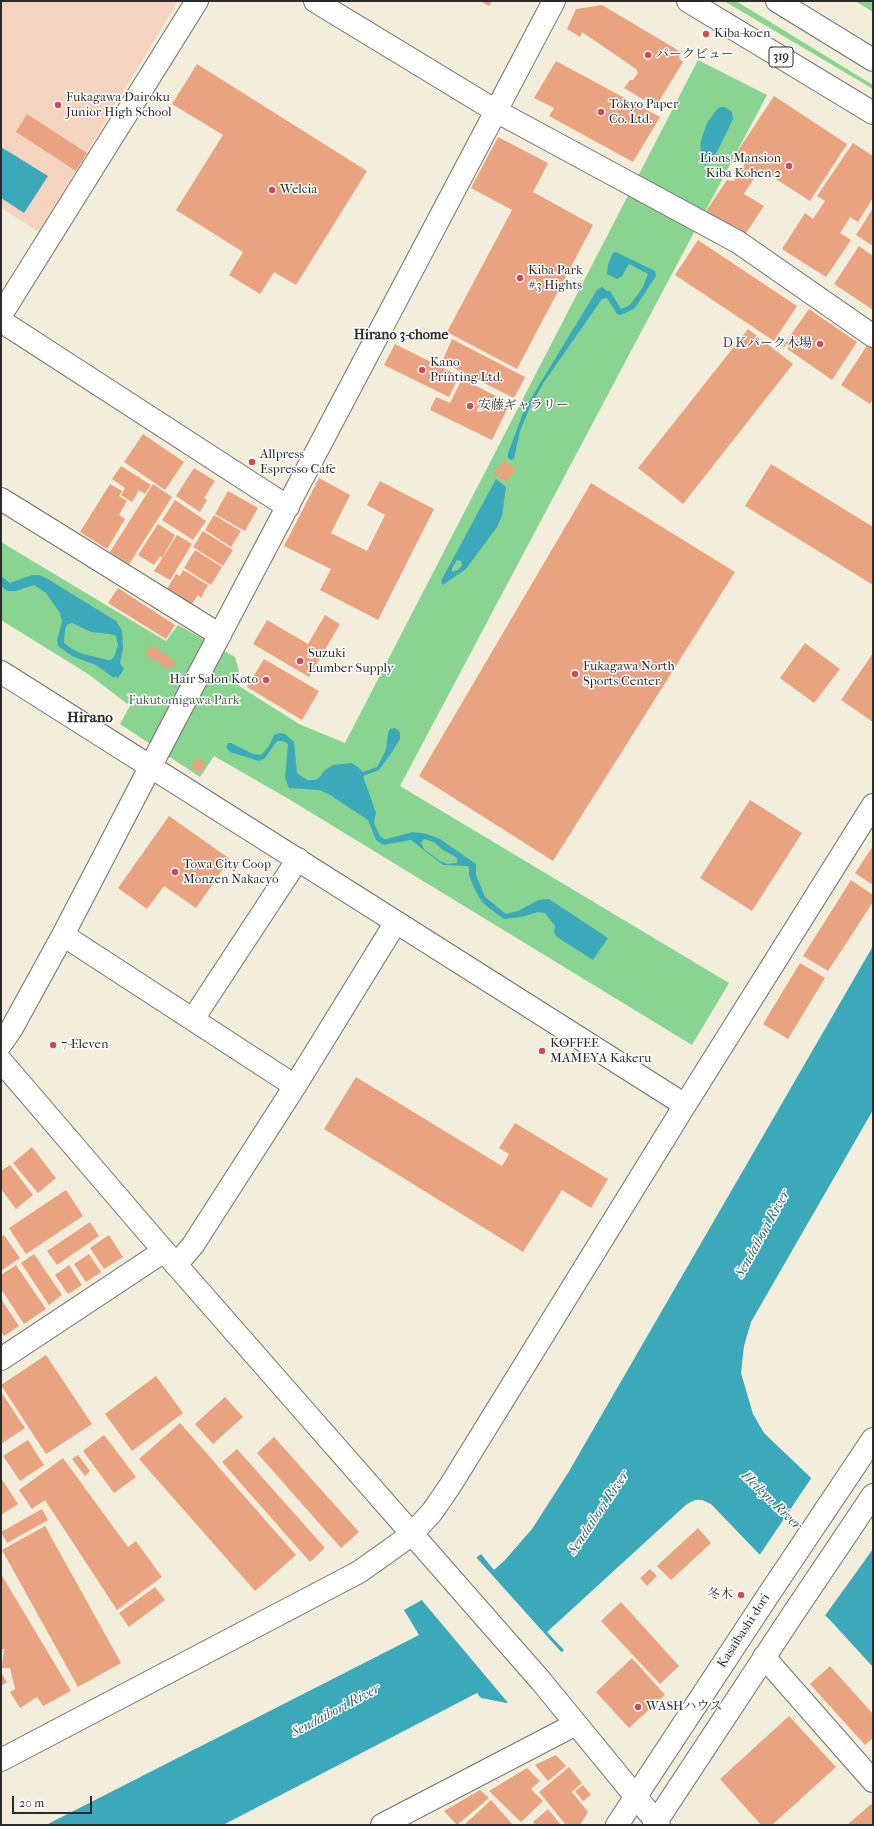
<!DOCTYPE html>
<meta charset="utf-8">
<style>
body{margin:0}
#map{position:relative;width:874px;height:1826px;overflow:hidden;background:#f2eedb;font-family:"IM FELL French Canon",serif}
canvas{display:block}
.frame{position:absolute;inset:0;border:2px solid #2b2b2b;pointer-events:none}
.scale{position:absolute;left:12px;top:1796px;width:80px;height:18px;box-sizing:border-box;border:2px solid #2b2b2b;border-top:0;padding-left:5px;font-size:12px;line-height:14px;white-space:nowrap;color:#2b2b2b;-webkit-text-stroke:3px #fff;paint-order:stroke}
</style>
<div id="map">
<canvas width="874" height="1826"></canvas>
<div class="frame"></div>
<div class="scale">20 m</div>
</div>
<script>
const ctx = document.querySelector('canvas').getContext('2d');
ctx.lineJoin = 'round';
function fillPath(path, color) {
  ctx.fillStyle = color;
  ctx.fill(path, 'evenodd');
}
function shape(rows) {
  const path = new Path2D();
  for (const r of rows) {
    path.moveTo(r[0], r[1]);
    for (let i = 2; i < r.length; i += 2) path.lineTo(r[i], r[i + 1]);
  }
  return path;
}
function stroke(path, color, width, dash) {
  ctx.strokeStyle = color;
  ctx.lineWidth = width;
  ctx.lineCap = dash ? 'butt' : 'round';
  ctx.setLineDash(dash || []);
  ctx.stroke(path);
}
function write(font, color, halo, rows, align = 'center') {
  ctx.font = font + ' "IM FELL French Canon","Noto Serif JP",serif';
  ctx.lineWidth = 3;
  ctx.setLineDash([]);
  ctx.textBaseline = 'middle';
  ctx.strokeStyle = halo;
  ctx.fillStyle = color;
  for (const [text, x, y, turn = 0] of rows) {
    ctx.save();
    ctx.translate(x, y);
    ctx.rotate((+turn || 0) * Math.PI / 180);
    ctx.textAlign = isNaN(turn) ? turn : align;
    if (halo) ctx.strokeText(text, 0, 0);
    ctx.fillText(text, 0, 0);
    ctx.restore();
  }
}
fillPath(shape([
 [1,1,178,1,39,232,1,208]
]), '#f4d3bf');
fillPath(shape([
 [724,1,736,1,873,85,873,89],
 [855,1,873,1,873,12],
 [698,60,767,95,400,786,729,983,692,1045,287,798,214,756,200,777,120,724,130,706,88,674,1,620,1,542,166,641,178,625,235,657,239,671,236,684,299,724,345,743]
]), '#8ad491');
fillPath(shape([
 [721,107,725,107,732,112,733,119,718,150,709,164,705,165,702,163,700,157,701,140,707,123,717,109],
 [1,147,48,176,24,213,1,198],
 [616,252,655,271,656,276,635,308,625,313,620,315,617,314,607,298,602,299,544,382,530,407,520,431,514,459,511,460,508,458,508,453,525,408,597,290,602,287,607,291,610,291,621,309,630,305,643,287,648,274,629,264,622,276,617,279,607,274,608,264,613,253],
 [496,479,506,487,502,516,497,527,466,569,443,585,441,581],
 [457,560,461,561,462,565,458,570,452,572,452,568],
 [32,575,39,575,46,578,116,621,122,630,123,648,120,663,124,669,118,678,115,676,114,678,96,665,72,656,58,646,57,641,62,621,60,613,46,593,34,585,16,591,7,591,1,586,1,576,10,583],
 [72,623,91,632,110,634,116,636,118,645,114,657,111,660,108,660,83,654,72,649,64,643,65,630,67,625],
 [395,728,398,730,400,733,400,739,392,752,379,770,363,776,376,813,374,823,380,836,384,839,387,839,412,832,427,834,440,839,476,864,476,875,485,897,506,914,518,911,538,900,549,899,608,938,593,960,557,937,554,933,555,926,545,913,538,912,522,917,504,919,489,908,482,902,474,888,469,875,469,867,467,866,443,865,411,840,383,845,376,840,368,820,330,795,319,790,289,788,285,778,288,744,283,741,277,741,265,758,259,761,230,752,226,747,228,743,231,743,253,754,261,755,269,746,274,735,279,733,285,734,294,742,297,773,307,780,315,780,319,778,325,770,333,765,351,763,358,767,363,772,377,767,386,750,388,733,390,729],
 [424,839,434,842,443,850,454,856,457,858,457,863,447,864,440,861,424,849,421,843],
 [873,946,873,1110,751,1322,744,1346,741,1373,753,1414,764,1433,873,1537,873,1667,829,1619,758,1553,711,1504,702,1500,695,1500,687,1504,676,1514,547,1632,564,1650,507,1703,481,1698,477,1693,223,1825,46,1825,419,1635,404,1610,420,1601,481,1554,494,1570,505,1560,532,1529,568,1473]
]), '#3ca9bb');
fillPath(shape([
 [812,1477,873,1534,873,1549,824,1617,759,1556],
 [475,1556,563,1654,509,1704,420,1598]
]), '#f2eedb');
fillPath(shape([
 [480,1,492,1,489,6],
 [602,5,681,52,679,58,683,62,658,103,651,104,624,88,630,80,633,80,638,73,636,69,582,32,580,37,567,29,576,9],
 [556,61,660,117,633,162,549,116,554,108,534,98],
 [197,64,367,171,296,285,274,272,260,294,229,275,243,252,176,210,223,135,172,104],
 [774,96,847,144,810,201,760,169,744,194,764,206,744,236,706,211,727,180,734,181,746,162,735,155],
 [27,114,87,153,76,171,16,132],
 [498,137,548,163,533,192,593,225,517,369,447,332,512,210,471,188],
 [853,143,873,156,873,198,858,222,850,217,840,233,851,240,826,277,782,249,805,213,813,219,825,201,817,196],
 [873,208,873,246,856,235],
 [698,240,797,306,774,341,675,275],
 [859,246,873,256,873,310,834,284],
 [809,309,857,342,832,380,783,346],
 [748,329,793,364,683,504,638,468],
 [452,339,525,377,514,398,442,362],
 [395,344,459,376,449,397,384,365],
 [868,344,873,347,873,399,870,404,841,385],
 [462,379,510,403,492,440,430,410,436,397,450,403],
 [143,434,184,462,165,490,124,462],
 [503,460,516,469,506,482,494,474],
 [771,464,873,527,873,585,745,506],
 [121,466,151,485,145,494,139,490,132,502,121,495,125,488,112,479],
 [194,468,215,481,204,498,207,500,200,512,176,496],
 [319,478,350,495,331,533,367,551,385,515,367,505,380,481,434,509,378,620,320,590,331,569,284,546],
 [591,483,735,572,553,861,419,776],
 [110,484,122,491,119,496,127,501,119,515,125,519,107,549,80,532],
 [153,484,172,497,129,564,110,552],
 [228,491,258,508,245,531,215,514],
 [175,500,206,521,193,540,162,520],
 [214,515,241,531,231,547,205,530],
 [158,524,175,535,162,558,160,556,154,565,138,555],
 [203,531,233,550,223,566,193,547],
 [177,535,192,544,170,580,154,571],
 [195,550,222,567,211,585,184,568],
 [183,570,208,585,201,598,198,595,192,604,167,589,176,574,180,576],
 [118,588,175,625,166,639,108,603],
 [325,615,340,624,309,677,253,644,267,620,308,644],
 [805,643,840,669,814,703,780,678],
 [151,645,175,661,169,670,145,654],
 [873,653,873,722,841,700],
 [264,659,319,691,302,720,247,687],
 [197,758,206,764,201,773,191,767],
 [750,800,802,833,752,911,700,878],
 [169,816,230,859,196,908,164,886,147,909,118,888],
 [873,846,873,885,855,873],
 [851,880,873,895,873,902,828,971,803,956],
 [800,963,825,978,788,1039,763,1024],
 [356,1077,502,1166,509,1154,499,1148,515,1123,608,1179,591,1208,562,1190,523,1252,324,1129],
 [32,1147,56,1178,38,1193,13,1163],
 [10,1165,33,1195,16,1209,1,1189,1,1171],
 [66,1190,83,1216,26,1254,9,1228],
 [90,1222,99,1236,57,1265,47,1251],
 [4,1235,20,1258,1,1271,1,1237],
 [109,1235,123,1257,104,1269,90,1248],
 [34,1254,62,1295,49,1305,21,1263],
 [89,1254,101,1272,86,1282,74,1264],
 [16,1265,46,1309,24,1324,1,1289,1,1275],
 [69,1265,82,1285,68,1294,55,1275],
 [1,1299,19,1326,4,1336,1,1331],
 [46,1355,92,1424,46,1454,1,1385],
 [156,1376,183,1413,132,1451,105,1414],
 [1,1392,25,1428,1,1444],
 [225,1397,243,1417,213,1444,195,1424],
 [180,1423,296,1555,255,1591,139,1459],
 [104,1435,136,1477,114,1493,83,1451],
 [274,1437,359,1532,341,1548,257,1453],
 [28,1440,44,1465,20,1481,3,1456],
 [237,1449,325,1548,310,1562,222,1462],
 [78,1455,90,1471,85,1476,72,1459],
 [63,1458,128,1547,136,1541,162,1577,117,1610,45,1500,32,1509,19,1490],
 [1,1478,18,1504,1,1515],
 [42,1509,48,1520,7,1543,1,1532],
 [45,1526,121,1663,78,1687,2,1550],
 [698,1528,711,1543,671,1580,657,1566],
 [650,1569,657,1576,647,1586,640,1578],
 [1,1574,71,1691,43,1706,37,1697,20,1708,10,1692,15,1689,10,1668,2,1668,4,1649,1,1649],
 [155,1587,165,1600,129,1627,119,1613],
 [621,1602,679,1666,660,1684,601,1621],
 [632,1658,665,1695,629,1728,596,1692],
 [830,1666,873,1714,873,1738,865,1745,810,1684],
 [1,1673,7,1682,1,1686],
 [789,1716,836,1767,772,1825,761,1825,720,1779],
 [556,1755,566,1766,548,1781,535,1765],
 [569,1767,582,1783,572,1792,588,1812,580,1825,566,1825,539,1792],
 [527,1768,540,1781,531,1789,543,1801,521,1822,489,1791],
 [583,1785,591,1795,583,1801,575,1791],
 [480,1790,489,1798,457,1825,444,1811],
 [491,1800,513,1825,464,1825],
 [871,1804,873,1807,873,1825,847,1825],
 [548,1809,561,1825,535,1825,533,1822]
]), '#e9a380');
const minor = shape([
 [315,1,496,111,738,242,873,336],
 [1,315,197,1],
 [1,321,288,507],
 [1,499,220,635],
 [1,672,685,1105],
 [63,935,295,1086],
 [193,1019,298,859],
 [1,1044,12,1028,63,935,169,731,554,1],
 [1,1061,164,1251,541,1681,659,1825],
 [176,1265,193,1245,295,1086,396,922],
 [1,1359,164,1251],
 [764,1657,873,1781],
 [1,1760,359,1572,411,1535,432,1512,450,1486,685,1105,873,805],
 [382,1825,576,1724]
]);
const major = shape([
 [688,1,873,113],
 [777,1,873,60],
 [617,1825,769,1594,873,1439],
 [654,1825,791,1617,873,1495]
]);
stroke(minor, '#716f69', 24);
stroke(major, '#716f69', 24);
stroke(minor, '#fff', 22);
stroke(major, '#fff', 22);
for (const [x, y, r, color] of [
 [706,34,4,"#d1495b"],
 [648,55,4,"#d1495b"],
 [58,105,4,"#d1495b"],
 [601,112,4,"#d1495b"],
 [789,166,4,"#d1495b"],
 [272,190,4,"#d1495b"],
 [520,278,4,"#d1495b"],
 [820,344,4,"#d1495b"],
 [422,370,4,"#d1495b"],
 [470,406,4,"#d1495b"],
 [252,462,4,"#d1495b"],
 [300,661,4,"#d1495b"],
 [575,674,4,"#d1495b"],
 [266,680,4,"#d1495b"],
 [175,872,4,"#d1495b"],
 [53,1045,4,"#d1495b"],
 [542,1051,4,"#d1495b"],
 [741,1595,4,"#d1495b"],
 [638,1707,4,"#d1495b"]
]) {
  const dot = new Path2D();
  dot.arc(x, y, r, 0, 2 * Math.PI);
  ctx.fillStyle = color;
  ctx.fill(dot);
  stroke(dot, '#fff', 1.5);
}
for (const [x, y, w] of [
 [781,57,24]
]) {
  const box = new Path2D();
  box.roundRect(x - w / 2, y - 10, w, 20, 3);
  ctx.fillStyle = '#fff';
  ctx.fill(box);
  stroke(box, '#2b2b2b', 1);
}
write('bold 12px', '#2b2b2b', null, [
 ["319",781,57]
]);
write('13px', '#2b2b2b', '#fff', [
 ["Kiba-koen",714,34],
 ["パークビュー",656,55],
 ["Fukagawa Dairoku",66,98],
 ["Junior High School",66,113],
 ["Tokyo Paper",609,105],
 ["Co. Ltd.",609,120],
 ["Lions Mansion",781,159,"right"],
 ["Kiba Kohen 2",781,174,"right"],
 ["Welcia",280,190],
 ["Kiba Park",528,271],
 ["#3 Hights",528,286],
 ["ＤＫパーク木場",812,344,"right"],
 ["Kano",430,363],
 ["Printing Ltd.",430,378],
 ["安藤ギャラリー",478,406],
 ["Allpress",260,455],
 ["Espresso Cafe",260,470],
 ["Suzuki",308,654],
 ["Lumber Supply",308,669],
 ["Fukagawa North",583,667],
 ["Sports Center",583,682],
 ["Hair Salon Koto",258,680,"right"],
 ["Towa City Coop",183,865],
 ["Monzen Nakacyo",183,880],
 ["KOFFEE",550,1044],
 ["MAMEYA Kakeru",550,1059],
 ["7-Eleven",61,1045],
 ["冬木",733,1595,"right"],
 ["WASHハウス",646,1707]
], 'left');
write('13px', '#485e4a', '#fff', [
 ["Fukutomigawa Park",184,701]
]);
write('13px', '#2b2b2b', '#fff', [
 ["Kasaibashi-dori",744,1631,-57]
]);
write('bold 14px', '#2b2b2b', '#fff', [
 ["Hirano 3-chome",401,336]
]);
write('italic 14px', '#33646c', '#fff', [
 ["Sendaibori River",763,1234,-61],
 ["Heikyu River",771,1501,44],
 ["Sendaibori River",599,1513,-56],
 ["Sendaibori River",336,1711,-28]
]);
write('bold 15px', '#2b2b2b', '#fff', [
 ["Hirano",90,718]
]);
</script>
